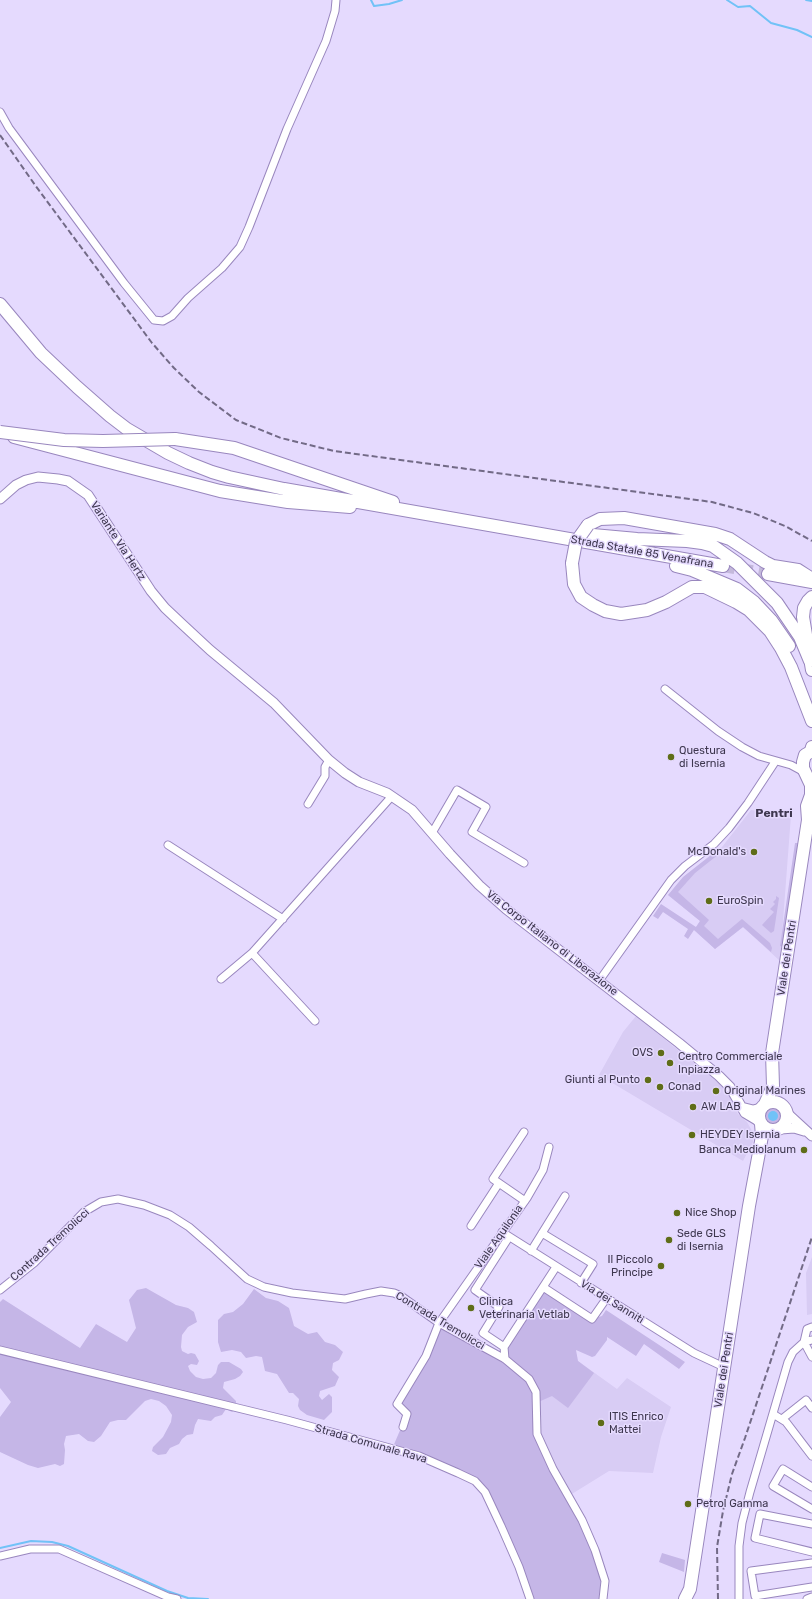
<!DOCTYPE html>
<style>
body{margin:0}
canvas{display:block;background:#e5dafe}
</style>
<canvas width="812" height="1599"></canvas>
<script>
const ctx = document.querySelector('canvas').getContext('2d');
ctx.lineJoin = 'round';
function fillPath(path, color) {
  ctx.fillStyle = color;
  ctx.fill(path, 'evenodd');
}
function shape(rows) {
  const path = new Path2D();
  for (const r of rows) {
    if (r.length === 3) {
      path.moveTo(r[0] + r[2], r[1]);
      path.arc(r[0], r[1], r[2], 0, 2 * Math.PI);
      continue;
    }
    path.moveTo(r[0], r[1]);
    for (let i = 2; i < r.length; i += 2) path.lineTo(r[i], r[i + 1]);
  }
  return path;
}
function stroke(path, color, width, dash) {
  ctx.strokeStyle = color;
  ctx.lineWidth = width;
  ctx.lineCap = dash ? 'butt' : 'round';
  ctx.setLineDash(dash || []);
  ctx.stroke(path);
}
function write(font, color, halo, rows, align = 'center') {
  ctx.font = font + ' Rubik,sans-serif';
  ctx.lineWidth = 3;
  ctx.setLineDash([]);
  ctx.textBaseline = 'middle';
  ctx.strokeStyle = halo;
  ctx.fillStyle = color;
  for (const [text, x, y, turn = 0] of rows) {
    ctx.save();
    ctx.translate(x, y);
    ctx.rotate((+turn || 0) * Math.PI / 180);
    ctx.textAlign = isNaN(turn) ? turn : align;
    if (halo) ctx.strokeText(text, 0, 0);
    ctx.fillText(text, 0, 0);
    ctx.restore();
  }
}
fillPath(shape([
 [751,810,791,815,780,961,743,927,715,949,694,930,700,921,668,895,722,847],
 [636,1016,726,1089,738,1114,747,1122,752,1131,753,1142,743,1161,599,1075,623,1032],
 [812,1257,812,1314,807,1315,806,1273],
 [578,1361,617,1389,627,1378,671,1407,661,1437,653,1473,609,1471,567,1497,541,1445,536,1403]
]), '#d8ccf4');
fillPath(shape([
 [795,843,798,843,783,947,780,946],
 [716,851,719,854,695,873,678,892,709,920,704,926,718,939,742,919,770,943,772,948,771,952,743,927,715,949,694,930,688,939,684,936,688,929,663,912,658,919,653,916,661,904,696,927,700,921,668,895,683,877],
 [776,896,779,898,774,931,771,933,762,925,774,912,770,909,775,904,773,902,776,899],
 [773,1105,780,1107,784,1114,784,1117,781,1124,774,1127,770,1127,765,1123,762,1117,764,1110],
 [543,1287,592,1319,602,1316,606,1310,685,1362,679,1369,644,1344,636,1356,607,1337,607,1340,595,1356,592,1357,576,1350,578,1361,594,1373,568,1408,552,1396,536,1403,537,1434,582,1520,605,1581,603,1599,530,1599,501,1526,475,1481,392,1449,407,1414,397,1404,439,1323,504,1359,504,1347],
 [146,1288,176,1305,188,1308,194,1312,197,1322,188,1327,182,1335,181,1347,182,1351,188,1354,191,1353,195,1354,199,1361,197,1365,191,1364,188,1366,190,1371,196,1377,203,1379,211,1378,216,1373,218,1365,221,1362,229,1362,241,1369,243,1372,240,1376,235,1379,224,1382,223,1388,236,1401,236,1409,232,1412,226,1409,222,1415,215,1417,211,1421,198,1419,195,1425,193,1434,187,1435,182,1439,179,1444,170,1448,166,1454,158,1455,152,1451,153,1447,163,1437,171,1422,172,1415,166,1406,159,1401,151,1399,145,1401,126,1420,118,1420,110,1422,101,1436,94,1442,88,1441,79,1434,66,1436,64,1444,65,1450,64,1464,60,1466,55,1464,38,1468,28,1465,0,1452,0,1417,11,1402,0,1388,0,1302,3,1299,80,1348,96,1324,127,1342,136,1328,129,1300,137,1290],
 [254,1289,266,1298,278,1301,289,1308,294,1326,308,1334,317,1332,325,1342,335,1345,343,1352,339,1360,333,1363,332,1370,339,1377,335,1386,320,1391,319,1396,322,1400,329,1394,332,1397,332,1412,324,1420,307,1415,300,1410,298,1406,299,1399,293,1393,289,1393,277,1374,265,1371,262,1357,256,1356,246,1358,241,1352,232,1350,221,1352,218,1342,218,1320,224,1314,233,1312,243,1304],
 [662,1553,685,1560,684,1572,659,1562]
]), '#c5b6e7');
fillPath(shape([
 [773,1116,5]
]), '#71c2f7');
stroke(shape([
 [371,0,374,6,389,4,402,0],
 [727,0,738,7,750,6,771,23,797,30,812,37],
 [806,0,812,1],
 [0,1548,31,1541,52,1542,68,1546,167,1591,188,1598,208,1599]
]), '#71c2f7', 2);
stroke(shape([
 [723,566,768,574]
]), '#c4b9db', 12, [12, 6]);
const minor = shape([
 [0,112,9,128,124,283,154,320,163,321,172,316,188,298,222,268,240,247,249,227,287,129,326,41,335,11,336,0],
 [665,689,718,731,742,747,759,756,791,765,804,772],
 [308,804,325,776,325,767,329,760],
 [432,833,457,790,486,807,472,832,524,863],
 [168,845,283,919],
 [252,953,315,1021],
 [221,979,252,953,392,796],
 [599,981,671,880,685,866,714,844,729,828,748,803,775,762],
 [524,1132,493,1179,525,1201],
 [471,1226,499,1183],
 [502,1232,694,1353,724,1367],
 [542,1233,593,1264,581,1283],
 [531,1251,565,1196],
 [543,1287,592,1319,606,1299],
 [0,1290,34,1263,84,1212,101,1202,118,1199,144,1205,170,1215,189,1227,211,1246,247,1279,264,1287,292,1293,345,1299,366,1294,381,1291,394,1293,401,1296,439,1323,505,1359,529,1379,536,1392,537,1434,553,1469,582,1520,595,1550,605,1581,603,1599],
 [812,1340,804,1342,812,1357],
 [504,1347,483,1333,499,1307,475,1290,509,1237],
 [0,1350,287,1420,419,1456,458,1473,475,1481,485,1492,501,1526,519,1567,530,1599],
 [505,1359,504,1347,556,1267],
 [773,1414,786,1422,812,1456],
 [782,1419,806,1400,812,1408],
 [403,1427,407,1414,397,1404,426,1356,439,1323,527,1198,543,1170,549,1147],
 [812,1487,783,1469,773,1486,812,1509],
 [812,1524,760,1514,755,1538,812,1552],
 [0,1556,30,1549,59,1549,168,1597,177,1599],
 [812,1563,751,1571,755,1596,812,1587],
 [739,1599,739,1546,742,1523,750,1492,788,1362,793,1352,804,1342,807,1329,812,1327],
 [807,1599,812,1597]
]);
const tertiary = shape([
 [0,499,16,485,26,480,38,477,58,479,68,481,88,495,151,591,165,608,182,624,210,650,274,703,329,760,345,773,359,782,387,793,412,810,450,854,479,885,506,909,679,1043,719,1076,730,1087,745,1113,760,1122],
 [741,1107,753,1110,761,1108],
 [787,1113,812,1136],
 [781,1129,794,1128,804,1131]
]);
const primary = shape([
 [773,1116,14],
 [765,1104,773,1086,772,1053,808,820,807,806,811,795,811,785,803,768,803,762,805,755,812,751],
 [685,1599,690,1589,749,1206,758,1158,762,1136,761,1124]
]);
const trunk = shape([
 [0,304,41,353,77,387,110,416,127,429,168,453,189,463,212,472,229,477,284,489,723,566],
 [14,437,220,491,288,502,350,507],
 [175,439,234,448,393,502],
 [588,525,600,519,624,518,715,534,730,539,765,562,773,566,798,570,812,579],
 [582,534,637,539,687,541,702,543,713,546,737,563,777,603,800,637,810,661],
 [572,563,574,584,581,597,593,605,605,611,621,614,647,610,666,602,692,587,705,587,736,602,749,610,770,631,781,648,791,667,812,721],
 [676,566,692,570,737,589,754,602,771,620,789,646],
 [768,574,812,582],
 [812,597,808,601,804,608,803,617,812,670],
 [811,751,812,747]
]);
stroke(minor, '#9987be', 9);
stroke(tertiary, '#9987be', 11);
stroke(primary, '#9987be', 14);
stroke(trunk, '#9987be', 14);
stroke(minor, '#fff', 7);
stroke(tertiary, '#fff', 9);
stroke(primary, '#fff', 12);
stroke(trunk, '#fff', 12);
stroke(shape([
 [0,135,35,185,152,343,174,368,199,392,236,420,281,438,334,451,712,502,753,513,785,526,812,541],
 [718,1599,717,1547,723,1511,732,1474,745,1438,812,1237]
]), '#726a86', 2, [6, 3]);
const trunkBridge = shape([
 [0,432,64,440,103,441,175,439],
 [572,563,576,542,588,525]
]);
stroke(trunkBridge, '#9987be', 14, []);
stroke(trunkBridge, '#fff', 12);
for (const [x, y, r, color] of [
 [671,757,4,"#5f6d18"],
 [754,852,4,"#5f6d18"],
 [709,901,4,"#5f6d18"],
 [661,1053,4,"#5f6d18"],
 [670,1063,4,"#5f6d18"],
 [648,1080,4,"#5f6d18"],
 [660,1087,4,"#5f6d18"],
 [716,1091,4,"#5f6d18"],
 [693,1107,4,"#5f6d18"],
 [692,1135,4,"#5f6d18"],
 [804,1150,4,"#5f6d18"],
 [677,1213,4,"#5f6d18"],
 [669,1240,4,"#5f6d18"],
 [661,1266,4,"#5f6d18"],
 [471,1308,4,"#5f6d18"],
 [601,1423,4,"#5f6d18"],
 [688,1504,4,"#5f6d18"]
]) {
  const dot = new Path2D();
  dot.arc(x, y, r, 0, 2 * Math.PI);
  ctx.fillStyle = color;
  ctx.fill(dot);
  stroke(dot, '#e5dafe', 1.5);
}
write('11px', '#3e374f', '#e5dafe', [
 ["Variante Via Hertz",118,541,57],
 ["Strada Statale 85 Venafrana",642,552,10],
 ["Via Corpo Italiano di Liberazione",552,943,38],
 ["Viale dei Pentri",787,958,-81],
 ["Viale Aquilonia",499,1237,-55],
 ["Contrada Tremolicci",50,1245,-42],
 ["Via dei Sanniti",612,1302,32],
 ["Contrada Tremolicci",440,1321,31],
 ["Viale dei Pentri",724,1370,-81],
 ["Strada Comunale Rava",371,1444,16]
]);
write('11px', '#3e374f', '#e5dafe', [
 ["Questura",679,751],
 ["di Isernia",679,764],
 ["McDonald's",746,852,"right"],
 ["EuroSpin",717,901],
 ["OVS",653,1053,"right"],
 ["Centro Commerciale",678,1057],
 ["Inpiazza",678,1070],
 ["Giunti al Punto",640,1080,"right"],
 ["Conad",668,1087],
 ["Original Marines",724,1091],
 ["AW LAB",701,1107],
 ["HEYDEY Isernia",700,1135],
 ["Banca Mediolanum",796,1150,"right"],
 ["Nice Shop",685,1213],
 ["Sede GLS",677,1234],
 ["di Isernia",677,1247],
 ["Il Piccolo",653,1260,"right"],
 ["Principe",653,1273,"right"],
 ["Clinica",479,1302],
 ["Veterinaria Vetlab",479,1315],
 ["ITIS Enrico",609,1417],
 ["Mattei",609,1430],
 ["Petrol Gamma",696,1504]
], 'left');
write('bold 12px', '#3e374f', '#e5dafe', [
 ["Pentri",774,814]
]);
</script>
